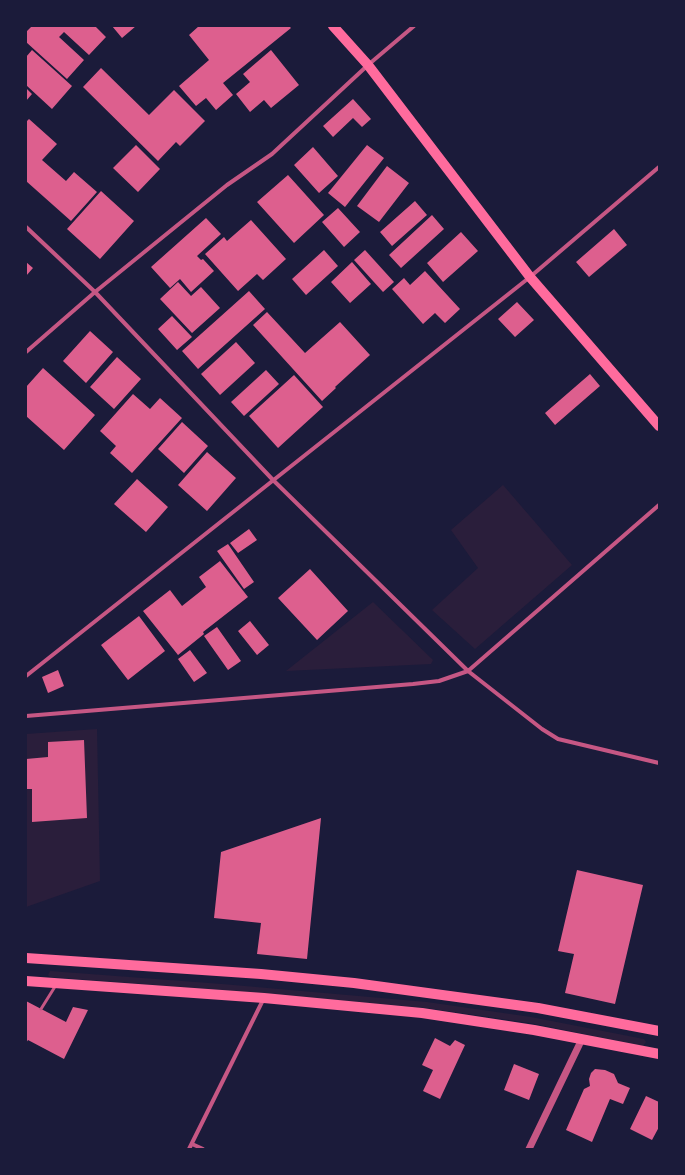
<!DOCTYPE html>
<style>
body{margin:0}
#map{position:relative;width:685px;height:1175px;overflow:hidden;background:#1b1b3a;font-family:Commissioner,sans-serif}
canvas{display:block}
.frame{position:absolute;inset:0;border:27px solid #1b1b3a;pointer-events:none}
</style>
<div id="map">
<canvas width="685" height="1175"></canvas>
<div class="frame"></div>
</div>
<script>
const ctx = document.querySelector('canvas').getContext('2d');
ctx.lineJoin = 'round';
function fillPath(path, color) {
  ctx.fillStyle = color;
  ctx.fill(path, 'evenodd');
}
function shape(rows) {
  const path = new Path2D();
  for (const r of rows) {
    path.moveTo(r[0], r[1]);
    for (let i = 2; i < r.length; i += 2) path.lineTo(r[i], r[i + 1]);
  }
  return path;
}
function stroke(path, color, width, dash) {
  ctx.strokeStyle = color;
  ctx.lineWidth = width;
  ctx.lineCap = dash ? 'butt' : 'round';
  ctx.setLineDash(dash || []);
  ctx.stroke(path);
}
fillPath(shape([
 [503,485,572,565,475,649,432,610,478,568,451,530],
 [373,602,433,660,431,664,286,671],
 [97,729,100,881,26,907,26,734],
 [50,971,222,984,427,1002,531,1017,644,1039,646,1042,643,1046,530,1023,426,1008,222,990,50,977,48,975]
]), '#2a1e3b');
fillPath(shape([
 [32,26,95,26,106,37,89,55,64,32,59,37,84,60,67,79,26,42,26,32],
 [112,26,136,26,122,38],
 [199,26,289,26,291,28,223,83,233,95,216,110,206,98,196,106,179,86,209,60,189,35],
 [32,50,72,86,52,109,26,85,26,57],
 [271,50,299,85,271,108,264,100,250,112,236,94,250,82,243,74],
 [101,68,149,115,174,90,205,121,180,146,176,142,158,161,83,87],
 [26,88,32,94,26,101],
 [353,99,371,119,362,127,353,118,333,137,323,126],
 [29,119,57,144,42,160,66,181,74,172,97,192,71,221,26,181,26,122],
 [136,145,160,169,138,192,113,168],
 [367,145,384,158,345,207,328,193],
 [313,147,338,176,319,193,294,165],
 [387,166,409,183,379,222,357,206],
 [288,175,324,215,294,243,257,202],
 [101,191,134,221,100,259,67,229],
 [415,201,427,215,392,246,380,232],
 [338,208,360,232,344,247,322,222],
 [432,215,444,229,401,268,389,255],
 [206,218,221,234,197,256,201,260,203,259,214,271,191,292,180,279,170,288,151,267],
 [251,220,286,259,263,280,257,274,238,291,205,254,224,237,227,241],
 [614,229,627,245,589,277,576,262],
 [461,232,478,251,443,282,427,263],
 [324,250,338,266,306,295,292,279],
 [365,250,394,282,383,292,354,260],
 [26,262,33,268,26,276],
 [352,262,371,284,350,303,331,282],
 [425,271,460,309,445,323,435,313,423,324,392,289,404,278,410,285],
 [178,282,191,296,201,287,220,308,192,333,160,299],
 [249,291,265,309,198,369,182,351],
 [517,302,534,320,515,337,498,319],
 [267,312,305,353,340,322,370,355,335,387,336,388,322,401,253,325],
 [172,316,192,337,177,350,158,329],
 [90,331,113,352,86,383,63,361],
 [236,342,255,363,220,395,201,374],
 [117,357,141,379,114,409,90,387],
 [43,368,95,415,64,450,26,416,26,387],
 [266,370,279,384,244,416,231,402],
 [590,374,600,386,555,425,545,413],
 [294,375,323,407,278,448,249,416],
 [133,394,150,409,160,398,182,418,132,473,110,453,116,446,100,431],
 [182,422,208,446,184,473,158,449],
 [207,452,236,478,207,511,178,485],
 [137,479,168,507,146,532,114,504],
 [249,529,257,540,238,553,230,543],
 [228,544,254,582,244,589,217,551],
 [220,561,248,597,203,632,204,634,178,655,143,611,170,590,182,606,206,587,199,577],
 [310,569,348,611,317,640,278,598],
 [139,616,165,651,128,680,101,645],
 [250,621,269,645,257,655,238,631],
 [217,627,241,661,228,670,204,636],
 [190,650,207,673,194,682,178,659],
 [58,670,64,686,48,693,42,677],
 [84,740,87,818,32,822,32,789,26,789,26,759,48,757,48,742],
 [321,818,307,959,257,954,261,923,214,918,221,852],
 [577,870,643,885,615,1004,565,993,574,954,558,951],
 [26,1001,66,1022,73,1007,88,1010,64,1059,28,1040,26,1043],
 [435,1038,450,1046,455,1040,465,1045,440,1099,423,1091,433,1070,422,1065],
 [514,1064,539,1074,529,1100,504,1090],
 [595,1069,605,1070,614,1074,618,1083,630,1088,623,1104,610,1099,592,1142,566,1130,584,1089,590,1086,589,1079,591,1073],
 [646,1096,659,1102,659,1127,652,1140,630,1129]
]), '#dd5f8e');
stroke(shape([
 [41,1009,56,985]
]), '#c65784', 3);
stroke(shape([
 [26,227,95,292,273,480,468,671,542,729,558,739,659,763],
 [26,352,95,292,227,185,272,154,368,65,414,26],
 [26,676,530,277,659,167],
 [26,716,413,684,439,681,468,671,659,505],
 [192,1144,203,1149],
 [189,1149,264,998]
]), '#c65784', 4);
stroke(shape([
 [529,1149,582,1039]
]), '#c65784', 7);
stroke(shape([
 [333,26,368,65,530,277,659,426],
 [26,958,261,974,354,983,538,1008,659,1031],
 [26,981,264,998,422,1013,534,1030,659,1054]
]), '#ff6b9d', 10);
</script>
